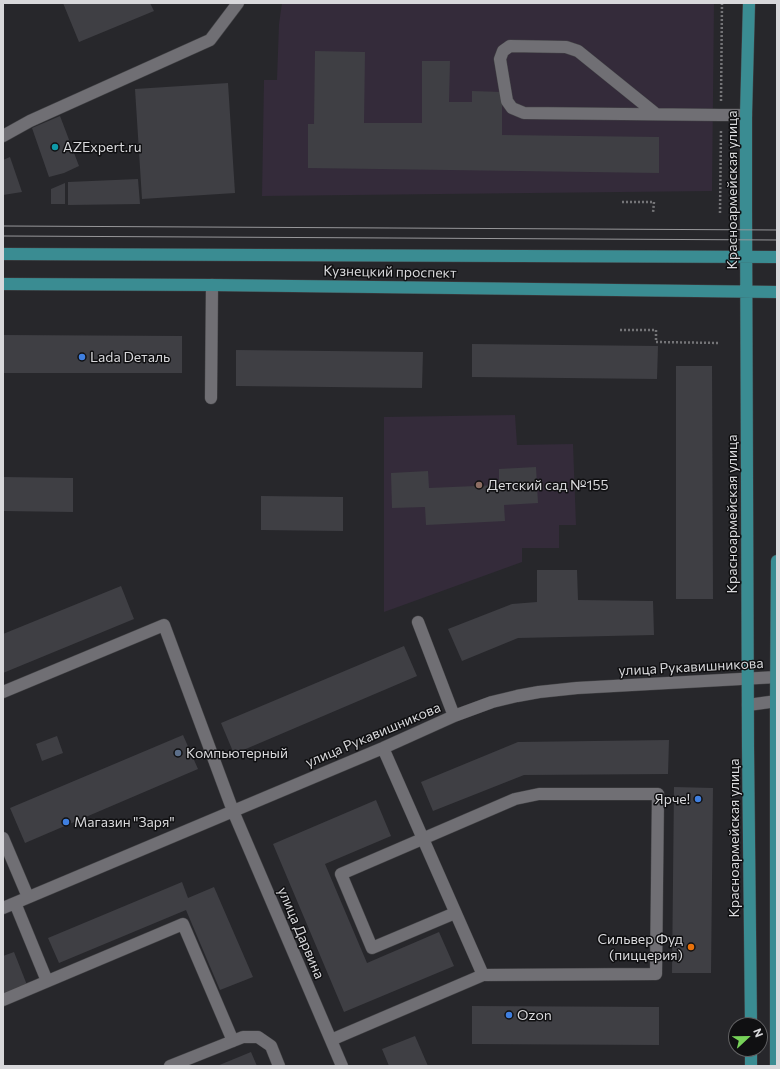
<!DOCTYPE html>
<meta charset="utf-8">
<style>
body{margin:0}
#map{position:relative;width:780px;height:1069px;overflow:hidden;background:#27272b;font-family:Commissioner,sans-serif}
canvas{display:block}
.frame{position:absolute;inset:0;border:4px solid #d8d8db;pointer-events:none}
.north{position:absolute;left:728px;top:1017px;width:40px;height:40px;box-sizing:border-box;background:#101012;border:1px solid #606062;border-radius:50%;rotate:68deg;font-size:11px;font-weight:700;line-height:16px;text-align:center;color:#d8d8db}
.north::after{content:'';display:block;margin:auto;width:14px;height:18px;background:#77d259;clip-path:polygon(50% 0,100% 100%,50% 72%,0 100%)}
</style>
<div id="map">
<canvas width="780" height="1069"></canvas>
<div class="frame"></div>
<div class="north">N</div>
</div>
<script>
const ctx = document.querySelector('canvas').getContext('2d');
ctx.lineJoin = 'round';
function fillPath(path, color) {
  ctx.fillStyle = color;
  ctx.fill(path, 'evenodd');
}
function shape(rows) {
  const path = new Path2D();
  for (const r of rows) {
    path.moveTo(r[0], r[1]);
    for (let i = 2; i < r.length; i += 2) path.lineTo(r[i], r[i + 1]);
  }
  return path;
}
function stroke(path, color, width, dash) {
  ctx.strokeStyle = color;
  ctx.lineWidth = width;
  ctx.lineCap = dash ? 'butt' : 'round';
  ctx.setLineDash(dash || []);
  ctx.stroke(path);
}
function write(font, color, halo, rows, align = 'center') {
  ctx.font = font + ' Commissioner,sans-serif';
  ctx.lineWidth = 3;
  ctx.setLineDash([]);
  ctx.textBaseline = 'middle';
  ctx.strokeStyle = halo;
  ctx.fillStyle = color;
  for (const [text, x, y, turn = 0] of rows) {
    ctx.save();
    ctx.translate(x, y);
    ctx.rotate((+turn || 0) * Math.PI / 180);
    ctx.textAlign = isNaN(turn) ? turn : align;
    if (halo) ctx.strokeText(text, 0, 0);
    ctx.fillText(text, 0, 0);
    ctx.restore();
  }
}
fillPath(shape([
 [282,3,714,3,712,191,262,196,264,80,277,80,279,24],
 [515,415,517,445,573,444,576,525,559,525,559,548,522,548,522,562,384,612,384,417]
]), '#342b3a');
fillPath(shape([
 [63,3,150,3,154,11,79,42],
 [315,51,365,52,364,123,422,123,422,61,450,61,449,102,472,102,472,91,502,92,502,135,659,137,659,173,308,168,308,124,314,124],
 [228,83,235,193,142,199,135,89],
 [60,116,79,166,64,173,49,177,32,128],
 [10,157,22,192,3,195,3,160],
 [138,179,140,204,68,205,68,182],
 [65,183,65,204,51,204,51,189],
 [3,335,182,336,182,373,3,373],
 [472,344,658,346,657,379,472,377],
 [236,350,423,352,422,388,236,386],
 [676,366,712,366,713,599,676,599],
 [536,467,538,503,504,505,505,521,426,525,425,507,392,508,391,473,428,471,429,488,499,485,499,469],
 [3,477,73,478,73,512,3,511],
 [261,496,343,497,343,531,261,530],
 [537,570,577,570,578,600,653,601,654,635,518,638,462,661,448,629,512,604,537,602],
 [121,586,134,619,3,673,3,634],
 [404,646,417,676,234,754,221,723],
 [183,735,198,769,25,843,10,808],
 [57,736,63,753,42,761,36,744],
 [669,740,668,774,524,775,433,811,421,782,518,742],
 [674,787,713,788,711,973,672,973],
 [376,800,391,836,325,864,367,963,439,932,454,966,344,1012,273,844],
 [182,882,188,898,214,887,253,977,220,990,186,910,59,963,48,938],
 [14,952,27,985,3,995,3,956],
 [472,1006,659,1007,659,1045,472,1044],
 [415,1036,428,1066,389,1066,382,1049],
 [251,1052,257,1066,217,1066]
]), '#3f3f44');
const minor = shape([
 [656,114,578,51,566,47,510,46,503,51,500,59,507,101,512,108,524,113,721,115,746,115],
 [3,136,30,121,210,40,238,3],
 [211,398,212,285],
 [418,622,454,716],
 [3,692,164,625,233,811,342,1066],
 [748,705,777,701],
 [383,748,483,975],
 [3,838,28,897],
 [15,903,47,981],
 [3,908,383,748,454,716,492,702,517,696,539,692,577,688,777,677],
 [3,1000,183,924,233,1041],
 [331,1040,483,975,656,974,658,794,539,794,515,799,341,874,372,948,455,913],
 [170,1066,243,1037,258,1037,271,1046,279,1066]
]);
const major = shape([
 [749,3,746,115,746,208,748,747,751,1025],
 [3,254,777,257],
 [3,284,212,285,777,292],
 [751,1049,751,1066],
 [776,1066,776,701,777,561]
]);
stroke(minor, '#444447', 13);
stroke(major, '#444447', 13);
stroke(shape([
 [721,101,722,3],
 [622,202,654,202,653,213],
 [720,213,721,130],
 [620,330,656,330,656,342,720,343]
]), '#747477', 2.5, [2, 2]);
stroke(minor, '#706f74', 12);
stroke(major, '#3a8c92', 12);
stroke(shape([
 [3,226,777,230],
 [3,236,777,240]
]), '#97979a', 1);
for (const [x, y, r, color] of [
 [55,147,4,"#0f9aa8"],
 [82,357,4,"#3f7fe0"],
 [479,485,4,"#8d6e63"],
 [178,753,4,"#5c6f8a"],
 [698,799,4,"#3f7fe0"],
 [66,822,4,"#3f7fe0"],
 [691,947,4,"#e8710a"],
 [509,1015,4,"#3f7fe0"]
]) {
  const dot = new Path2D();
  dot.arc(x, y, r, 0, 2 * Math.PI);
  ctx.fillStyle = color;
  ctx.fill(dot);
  stroke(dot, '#101012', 1.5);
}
write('14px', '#d8d8db', '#101012', [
 ["AZExpert.ru",63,147],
 ["Lada Dеталь",90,357],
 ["Детский сад №155",487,485],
 ["Компьютерный",186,753],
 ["Ярче!",690,799,"right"],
 ["Магазин \"Заря\"",74,822],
 ["Сильвер Фуд",683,939,"right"],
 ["(пиццерия)",683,955,"right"],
 ["Ozon",517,1015]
], 'left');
write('14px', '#d8d8db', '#101012', [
 ["Красноармейская улица",732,190,-90],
 ["Кузнецкий проспект",390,272,1],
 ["Красноармейская улица",732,514,-90],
 ["улица Рукавишникова",691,667,-3],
 ["улица Рукавишникова",373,735,-23],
 ["Красноармейская улица",734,838,-90],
 ["улица Дарвина",301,933,67]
]);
</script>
